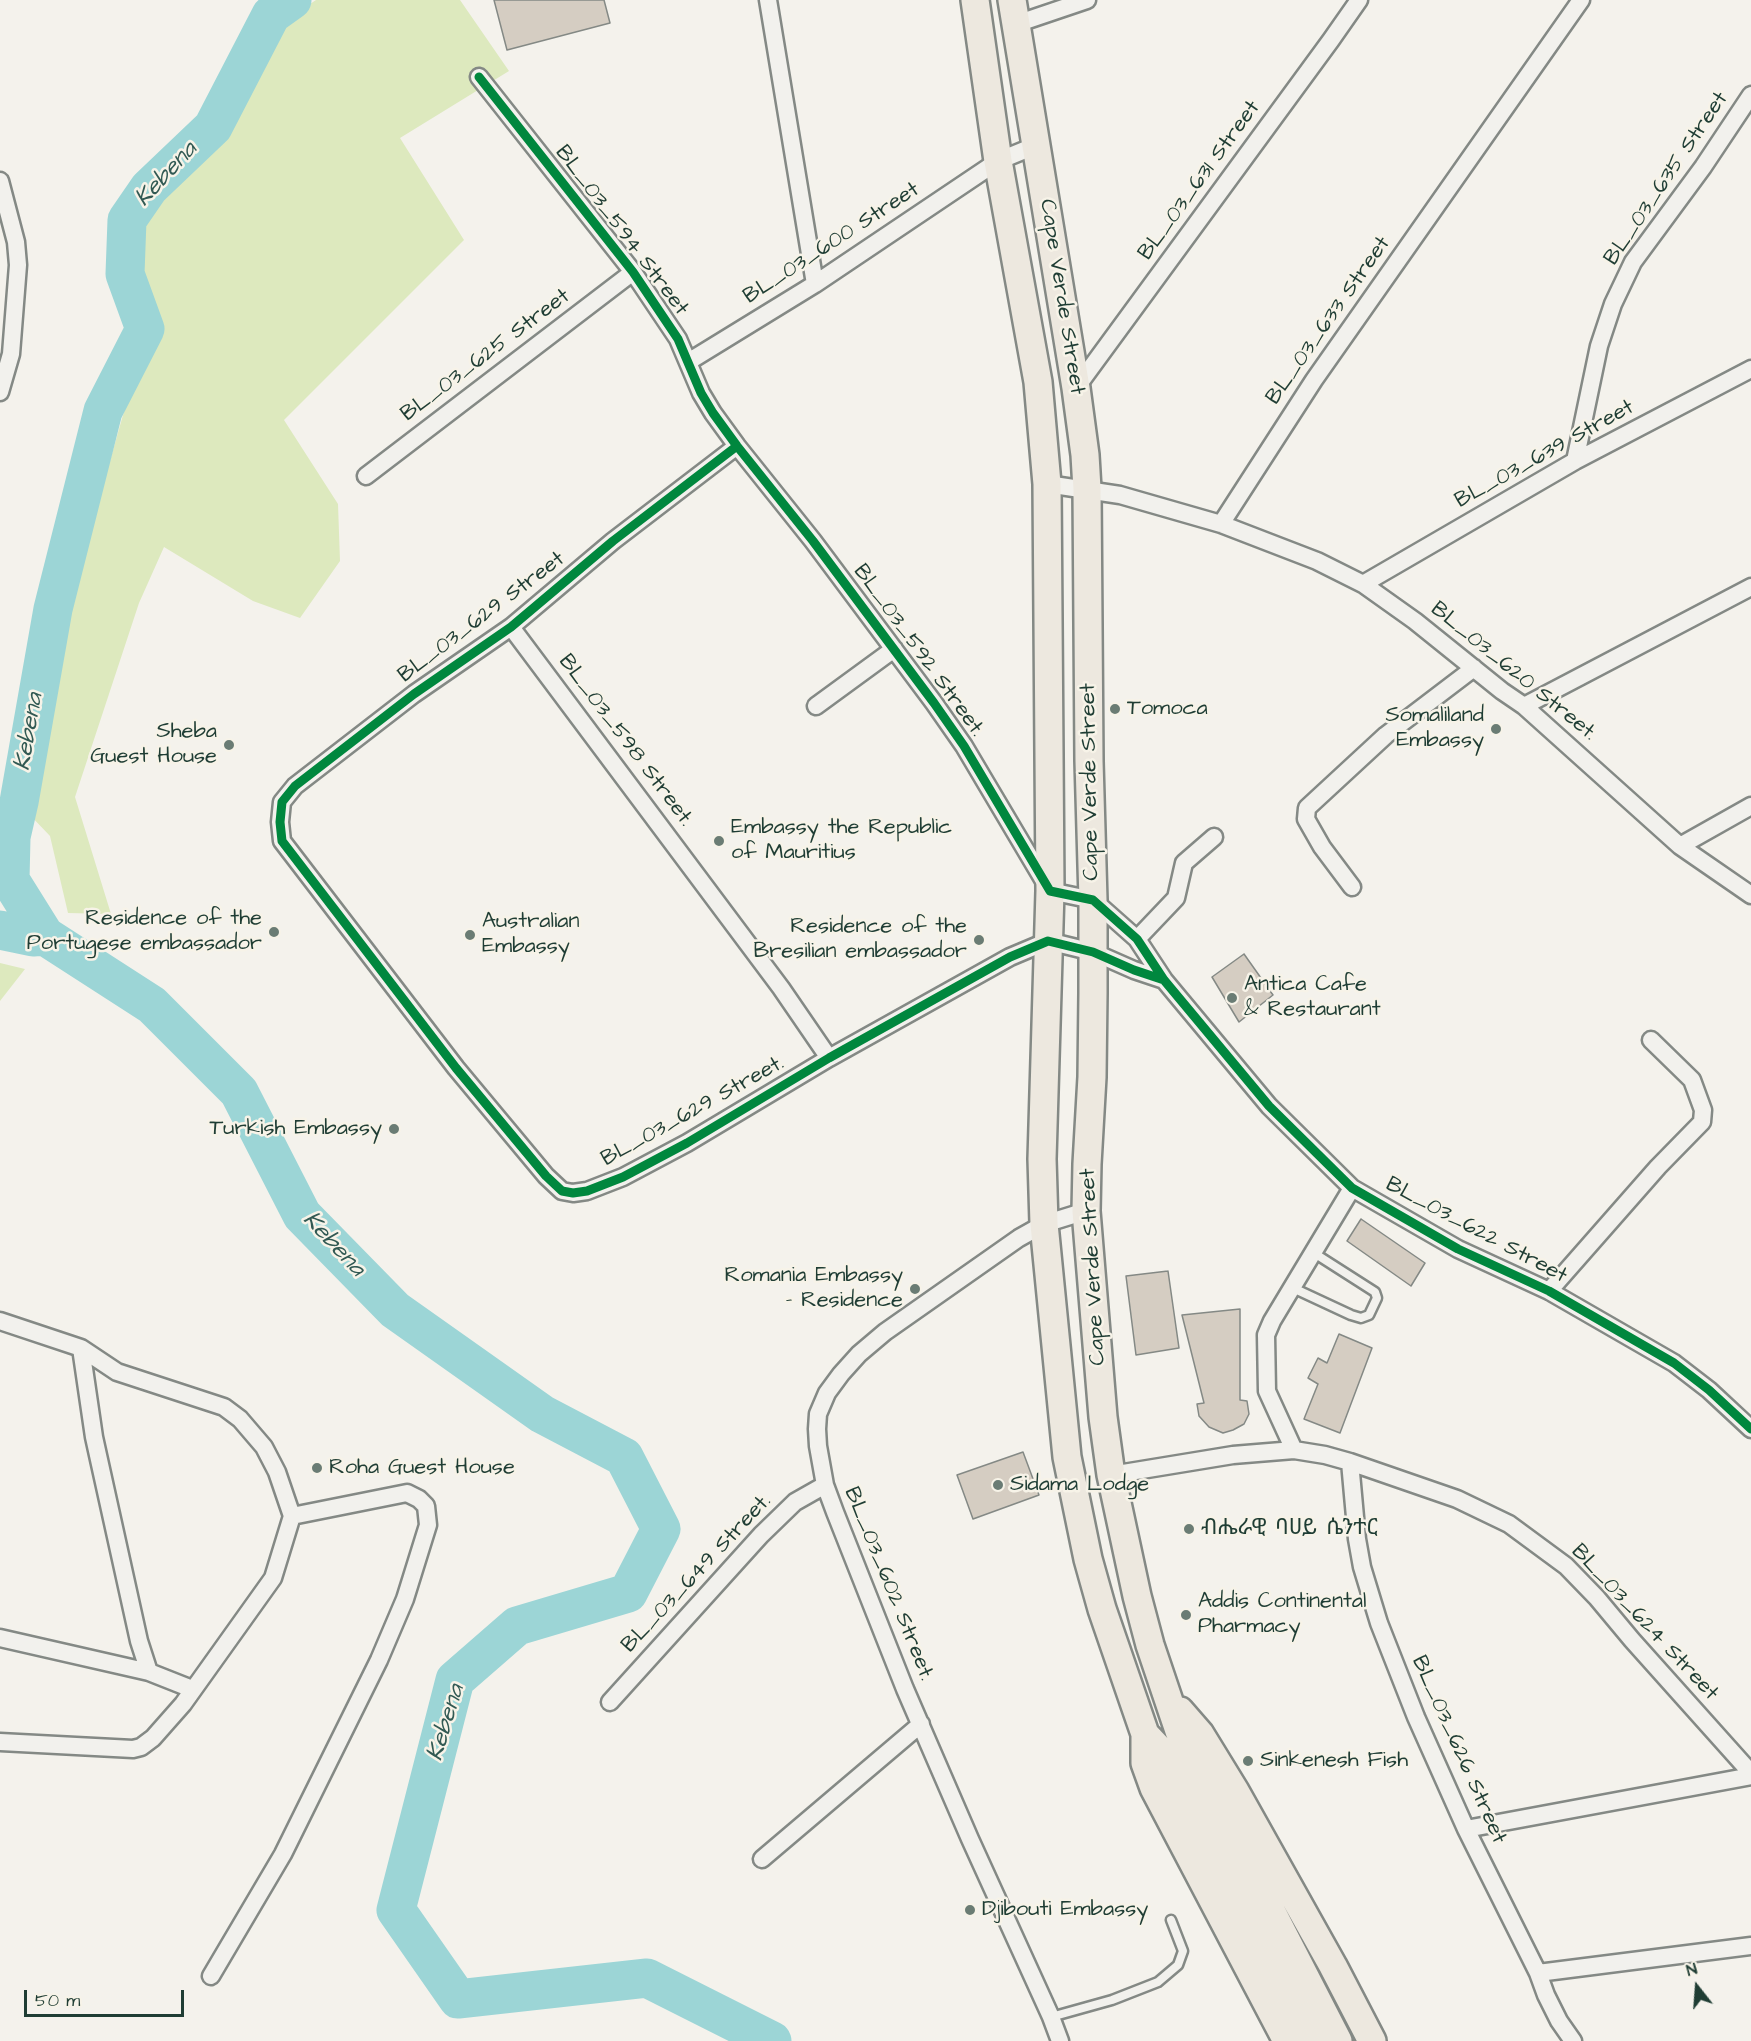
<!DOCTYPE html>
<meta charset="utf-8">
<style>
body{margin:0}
#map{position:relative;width:1751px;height:2041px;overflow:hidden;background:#f4f2ec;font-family:"Architects Daughter",sans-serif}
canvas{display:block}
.north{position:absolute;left:1667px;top:1957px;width:60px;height:60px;-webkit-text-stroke:4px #f7f3e8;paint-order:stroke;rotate:343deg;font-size:16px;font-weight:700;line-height:24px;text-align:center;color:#1f3d34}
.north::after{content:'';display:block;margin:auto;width:21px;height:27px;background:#1f3d34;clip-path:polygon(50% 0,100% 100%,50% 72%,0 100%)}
.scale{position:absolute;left:24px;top:1990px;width:160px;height:27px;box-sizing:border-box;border:3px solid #1f3d34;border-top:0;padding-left:8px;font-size:18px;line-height:21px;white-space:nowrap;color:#1f3d34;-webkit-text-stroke:4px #f7f3e8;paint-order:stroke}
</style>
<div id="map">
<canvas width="1751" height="2041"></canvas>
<div class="north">N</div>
<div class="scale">50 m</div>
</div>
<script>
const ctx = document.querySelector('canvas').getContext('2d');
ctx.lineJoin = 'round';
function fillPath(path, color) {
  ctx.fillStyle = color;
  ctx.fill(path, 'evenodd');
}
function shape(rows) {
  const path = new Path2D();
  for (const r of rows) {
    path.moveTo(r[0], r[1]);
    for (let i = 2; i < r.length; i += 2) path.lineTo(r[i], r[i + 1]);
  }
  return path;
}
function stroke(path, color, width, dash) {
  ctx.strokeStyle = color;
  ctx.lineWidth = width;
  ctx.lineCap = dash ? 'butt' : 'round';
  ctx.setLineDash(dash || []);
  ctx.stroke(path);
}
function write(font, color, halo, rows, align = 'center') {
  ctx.font = font + ' "Architects Daughter","Noto Sans Ethiopic",sans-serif';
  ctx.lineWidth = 5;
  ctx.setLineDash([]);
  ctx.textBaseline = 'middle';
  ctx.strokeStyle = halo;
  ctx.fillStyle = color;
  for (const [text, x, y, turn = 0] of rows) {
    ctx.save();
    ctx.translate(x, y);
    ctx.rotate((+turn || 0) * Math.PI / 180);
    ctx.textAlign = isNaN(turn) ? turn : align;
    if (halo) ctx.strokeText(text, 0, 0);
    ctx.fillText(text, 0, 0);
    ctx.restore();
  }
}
fillPath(shape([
 [316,0,460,0,509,71,400,138,464,240,284,420,338,504,340,561,300,618,253,601,164,547,139,603,75,797,111,914,68,913,50,836,29,814,57,659,86,545,123,415,153,326,136,271,140,224,164,193,227,135,283,22],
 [0,963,25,969,0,1001]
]), '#dde9be');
stroke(shape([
 [292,0,271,15,213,127,149,188,127,220,125,274,145,329,103,411,53,609,19,802,11,837,10,880,45,936,152,1005,239,1092,302,1215,395,1310,542,1414,624,1457,661,1529,628,1593,517,1626,455,1680,396,1910,458,1999,647,1978,772,2041],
 [0,930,33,937,45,936]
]), '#9cd5d6', 39);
const building = shape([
 [494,0,604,0,610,23,507,50,494,0],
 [1244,954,1273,995,1239,1022,1212,977,1244,954],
 [1361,1219,1425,1263,1411,1286,1347,1241,1361,1219],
 [1168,1271,1179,1348,1136,1355,1126,1276,1168,1271],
 [1240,1309,1240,1400,1247,1401,1249,1414,1244,1424,1233,1430,1223,1433,1209,1427,1199,1416,1197,1404,1204,1403,1182,1315,1240,1309],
 [1339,1334,1372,1348,1340,1433,1304,1419,1318,1384,1308,1378,1318,1358,1327,1363,1339,1334],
 [1023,1452,1039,1495,973,1519,957,1475,1023,1452]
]);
fillPath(building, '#d5cdc2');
stroke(building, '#848985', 1.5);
const service = shape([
 [1293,1288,1351,1315,1361,1318,1369,1315,1377,1298,1375,1292,1314,1253],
 [1051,2017,1112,2000,1158,1982,1178,1965,1183,1951,1171,1920]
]);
const minor = shape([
 [768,0,815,284],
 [1016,24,1087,0],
 [479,77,633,272,678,339,701,393,713,413,737,446,813,541,934,703,964,746,1050,891,1093,900,1137,939,1164,980,1269,1106,1352,1188,1458,1249,1549,1291,1674,1363,1709,1390,1751,1429],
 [0,181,16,242,18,265,11,354,0,392],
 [688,362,815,284,998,161,1037,145],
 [1076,388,1331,40,1359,0],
 [737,446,613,541,511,627,414,694,295,786,282,802,280,822,282,841,456,1068,546,1176,562,1191,573,1193,587,1191,623,1177,687,1143,829,1058,1010,957,1048,941,1093,952,1134,970,1164,980],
 [1575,461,1599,346,1613,304,1633,262,1703,167,1751,95],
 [366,476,633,272],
 [1047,484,1120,495,1221,524,1317,561,1363,584,1415,621,1502,691,1524,706,1680,846,1751,895],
 [1221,524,1314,380,1581,0],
 [1363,584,1575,461,1751,369],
 [511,627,781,988,829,1058],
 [816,706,894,649],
 [1524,706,1751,587],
 [1680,846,1751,806],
 [1352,887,1322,847,1306,819,1307,808,1386,735,1474,668],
 [1137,939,1176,898,1184,863,1214,837],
 [1549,1291,1658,1167,1702,1122,1703,1110,1692,1080,1651,1040],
 [0,1321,81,1348,117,1372,224,1407,240,1419,264,1447,277,1472,292,1516,273,1578,183,1704,153,1738,141,1747,133,1749,0,1742],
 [81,1348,94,1437,139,1641,149,1672],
 [1294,1450,1267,1391,1266,1335,1272,1321,1352,1188],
 [1350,1462,1357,1539,1362,1567,1379,1623,1416,1717,1466,1829,1538,1973,1546,1995,1559,2021,1573,2041],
 [1111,1475,1233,1455,1294,1450,1325,1455,1350,1462,1457,1499,1509,1524,1566,1566,1597,1598,1632,1640,1751,1773],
 [0,1638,149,1672,192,1689],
 [610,1702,761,1535,795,1502,825,1485],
 [1466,1829,1751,1776],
 [762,1859,921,1724],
 [1538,1973,1751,1946],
 [211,1976,283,1854,379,1660,405,1599,428,1525,426,1506,419,1499,407,1493,292,1516],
 [1060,2041,1051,2017,970,1839,905,1689,835,1512,825,1485,818,1446,817,1429,818,1414,827,1393,841,1374,859,1354,885,1332,1019,1238,1044,1224,1086,1211]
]);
const primary = shape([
 [975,0,998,161,1038,382,1047,484,1050,891,1042,1159,1044,1224,1067,1457,1088,1559,1102,1609,1145,1734,1161,1751,1313,2041],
 [1012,0,1076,388,1085,455,1087,489,1089,761,1093,900,1093,993,1092,1077,1087,1164,1086,1211,1103,1417,1111,1475,1137,1596,1150,1645,1179,1731,1338,2041],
 [1180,1711,1200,1734,1235,1791,1333,1966,1372,2041],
 [1145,1734,1145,1763,1154,1788,1287,2041]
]);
stroke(service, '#848985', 13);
stroke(minor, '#848985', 21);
stroke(primary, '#848985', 32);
stroke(service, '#f2f1ed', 8);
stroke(minor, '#f2f1ed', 16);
stroke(primary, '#ede8df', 27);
stroke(shape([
 [479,77,633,272,678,339,701,393,713,413,737,446,813,541,934,703,964,746,1050,891,1093,900,1137,939,1164,980,1269,1106,1352,1188,1458,1249,1549,1291,1674,1363,1709,1390,1751,1429],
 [737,446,613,541,511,627,414,694,295,786,282,802,280,822,282,841,456,1068,546,1176,562,1191,573,1193,587,1191,623,1177,687,1143,829,1058,1010,957,1048,941,1093,952,1134,970,1164,980]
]), '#00873e', 9);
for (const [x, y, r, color] of [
 [1115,709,6,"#6a7c74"],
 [1496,729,6,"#6a7c74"],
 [229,745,6,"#6a7c74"],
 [719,841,6,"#6a7c74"],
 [274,932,6,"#6a7c74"],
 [470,935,6,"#6a7c74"],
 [979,940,6,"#6a7c74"],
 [1232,998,6,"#6a7c74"],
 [394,1129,6,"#6a7c74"],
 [915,1289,6,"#6a7c74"],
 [317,1468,6,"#6a7c74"],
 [998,1485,6,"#6a7c74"],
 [1189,1529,6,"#6a7c74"],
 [1186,1615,6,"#6a7c74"],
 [1248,1761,6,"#6a7c74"],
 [970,1910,6,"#6a7c74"]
]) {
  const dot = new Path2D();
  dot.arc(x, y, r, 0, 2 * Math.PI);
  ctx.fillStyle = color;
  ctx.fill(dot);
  stroke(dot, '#f7f3e8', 2);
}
write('22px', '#1f3d34', '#f7f3e8', [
 ["BL_03_635 Street",1667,179,-56],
 ["BL_03_631 Street",1200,181,-54],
 ["BL_03_594 Street",621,231,53],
 ["BL_03_600 Street",832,244,-33],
 ["Cape Verde Street",1061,297,81],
 ["BL_03_633 Street",1329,321,-55],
 ["BL_03_625 Street",486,356,-37],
 ["BL_03_639 Street",1545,455,-29],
 ["BL_03_629 Street",482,618,-37],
 ["BL_03_592 Street.",918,651,54],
 ["BL_03_620 Street.",1513,672,39],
 ["BL_03_598 Street.",625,741,53],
 ["Cape Verde Street",1091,782,-91],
 ["BL_03_629 Street.",693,1112,-29],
 ["BL_03_622 Street",1476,1231,28],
 ["Cape Verde Street",1094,1267,-93],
 ["BL_03_649 Street.",697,1574,-47],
 ["BL_03_602 Street.",888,1584,68],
 ["BL_03_624 Street",1644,1623,47],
 ["BL_03_626 Street",1458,1750,66]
]);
write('22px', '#1f3d34', '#f7f3e8', [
 ["Tomoca",1127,709],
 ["Somaliland",1484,716,"right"],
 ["Embassy",1484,741,"right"],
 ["Sheba",217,732,"right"],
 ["Guest House",217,757,"right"],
 ["Embassy the Republic",731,828],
 ["of Mauritius",731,853],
 ["Residence of the",262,919,"right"],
 ["Portugese embassador",262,944,"right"],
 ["Australian",482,922],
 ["Embassy",482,947],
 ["Residence of the",967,927,"right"],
 ["Bresilian embassador",967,952,"right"],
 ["Antica Cafe",1244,985],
 ["& Restaurant",1244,1010],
 ["Turkish Embassy",382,1129,"right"],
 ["Romania Embassy",903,1276,"right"],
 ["- Residence",903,1301,"right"],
 ["Roha Guest House",329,1468],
 ["Sidama Lodge",1010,1485],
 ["ብሔራዊ ባሀይ ሴንተር",1201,1529],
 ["Addis Continental",1198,1602],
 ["Pharmacy",1198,1627],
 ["Sinkenesh Fish",1260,1761],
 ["Djibouti Embassy",982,1910]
], 'left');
write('italic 24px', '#315953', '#f7f3e8', [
 ["Kebena",167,175,-47],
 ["Kebena",30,732,-80],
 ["Kebena",333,1245,47],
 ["Kebena",447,1723,-73]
]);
</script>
